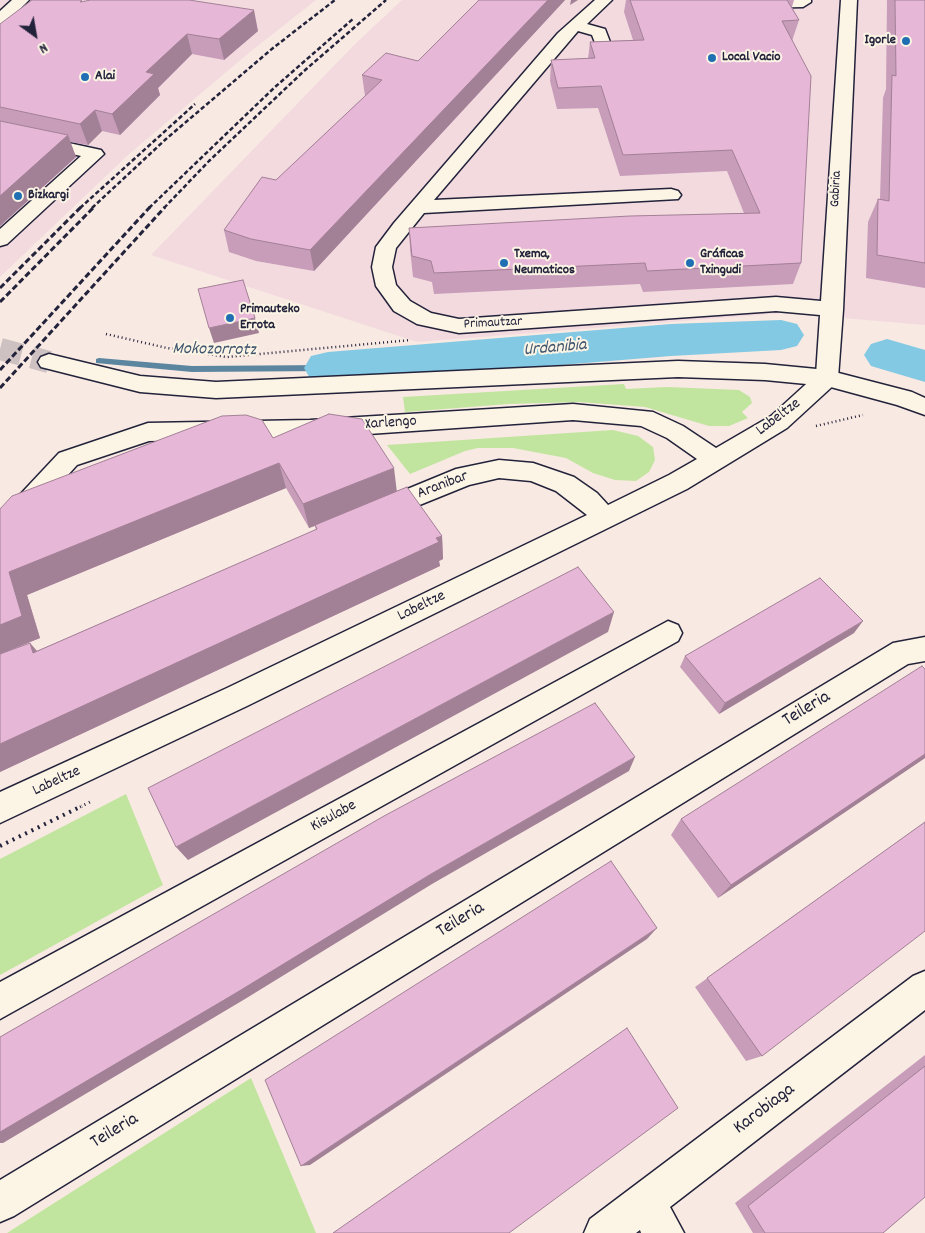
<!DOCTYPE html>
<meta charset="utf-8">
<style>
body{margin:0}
#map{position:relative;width:925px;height:1233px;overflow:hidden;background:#f8e9e2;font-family:Dekko,sans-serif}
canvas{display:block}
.north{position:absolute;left:10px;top:10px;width:50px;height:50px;-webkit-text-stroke:4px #fcf5e5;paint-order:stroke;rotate:148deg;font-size:14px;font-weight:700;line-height:20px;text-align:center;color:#22223b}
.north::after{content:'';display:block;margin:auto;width:18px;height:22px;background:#22223b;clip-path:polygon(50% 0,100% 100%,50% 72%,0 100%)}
</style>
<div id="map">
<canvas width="925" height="1233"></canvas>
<div class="north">N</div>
</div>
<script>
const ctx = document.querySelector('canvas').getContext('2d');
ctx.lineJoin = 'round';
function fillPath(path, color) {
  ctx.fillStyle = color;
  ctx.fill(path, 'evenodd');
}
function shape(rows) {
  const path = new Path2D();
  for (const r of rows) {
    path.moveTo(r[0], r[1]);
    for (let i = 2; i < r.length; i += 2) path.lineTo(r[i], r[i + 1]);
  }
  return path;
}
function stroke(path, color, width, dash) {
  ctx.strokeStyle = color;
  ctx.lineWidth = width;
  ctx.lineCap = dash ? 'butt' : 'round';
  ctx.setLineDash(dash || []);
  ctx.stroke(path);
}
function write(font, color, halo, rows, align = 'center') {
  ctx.font = font + ' Dekko,sans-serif';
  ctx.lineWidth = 4;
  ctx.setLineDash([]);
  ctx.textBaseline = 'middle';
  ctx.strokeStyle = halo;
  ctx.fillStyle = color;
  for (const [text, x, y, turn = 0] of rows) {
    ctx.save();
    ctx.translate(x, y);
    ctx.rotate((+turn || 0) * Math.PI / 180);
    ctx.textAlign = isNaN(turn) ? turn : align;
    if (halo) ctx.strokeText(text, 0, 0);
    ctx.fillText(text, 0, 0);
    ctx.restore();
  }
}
fillPath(shape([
 [0,0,316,0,250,52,128,155,0,277],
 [402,0,925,0,925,325,784,313,417,342,151,255,354,45]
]), '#f3dadf');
fillPath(shape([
 [624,384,626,389,667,387,739,390,750,397,752,403,742,412,748,418,729,426,709,426,645,407,579,402,509,404,405,412,403,397],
 [613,430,638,436,653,447,655,460,649,472,636,481,615,480,593,473,566,458,513,448,478,448,465,451,410,474,387,445],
 [126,794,163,885,0,975,0,859],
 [251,1078,316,1233,7,1233]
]), '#c1e59f');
fillPath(shape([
 [99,358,192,366,328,365,332,368,328,371,192,372,96,363,96,359,99,358]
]), '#5c86a0');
fillPath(shape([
 [781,320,797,324,804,335,797,346,781,350,671,356,328,384,311,380,304,368,311,356,328,352,671,324,781,320],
 [887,339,925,350,925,382,871,366,864,355,871,344,887,339]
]), '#83c9e4');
stroke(shape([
 [0,349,49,362]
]), '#cdc1c1', 22, [22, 11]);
const minor = shape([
 [595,0,612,0,587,24,605,29,615,55,613,58,601,58,592,35,578,31,434,200,671,189,678,191,681,195,678,199,424,213,396,248,392,267,396,285,410,301,431,313,459,319,776,297,821,301,841,0,857,0,843,310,838,378,835,384,787,428,687,489,247,706,0,823,0,792,227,688,587,515,556,491,531,481,499,478,469,485,380,521,371,518,367,511,371,504,456,469,499,460,533,463,574,477,597,493,608,505,669,475,697,459,667,438,641,426,573,420,310,438,149,441,77,465,9,540,0,543,0,516,59,453,148,423,310,420,573,404,653,412,683,426,716,448,771,416,816,375,820,315,776,311,459,333,417,324,394,311,376,286,372,267,376,247,394,223,558,33,595,0],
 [751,0,811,0,811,2,803,7,757,8,752,6,749,3,751,0],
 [0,128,101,150,104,154,7,244,0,246,0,229,81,156,0,138,0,128],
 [668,621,678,625,682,633,678,641,0,1019,0,982,668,621],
 [925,637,925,661,908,664,14,1216,0,1222,0,1180,893,643,925,637],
 [925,971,925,1010,670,1207,684,1233,641,1233,640,1230,636,1233,584,1233,590,1219,913,976,925,971]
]);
const major = shape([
 [12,0,29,0,6,23,0,25,0,11,12,0],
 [49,354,140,376,216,382,678,361,765,364,827,370,912,392,925,398,925,415,897,405,827,386,765,380,678,377,216,398,140,392,41,367,38,362,41,357,49,354]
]);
stroke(minor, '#22223b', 3);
stroke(major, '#22223b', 3);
stroke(shape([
 [106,334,167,348,227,357,411,340],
 [816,426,863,415]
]), '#22223b', 2.5, [1, 3]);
stroke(shape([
 [80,807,92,801]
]), '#22223b', 3, [1, 4]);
stroke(shape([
 [0,846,82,806]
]), '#22223b', 4, [2, 5]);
fillPath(minor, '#fcf5e5');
fillPath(major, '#fcf5e5');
stroke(shape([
 [80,208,195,104],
 [92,208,166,139,273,48,335,0],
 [149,208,275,87,354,18],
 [164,208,209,161,304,71,386,0]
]), '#22223b', 2.5, [4.5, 2.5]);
stroke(shape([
 [0,288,81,207],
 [0,302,94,207],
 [0,370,150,207],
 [0,388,165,207]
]), '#22223b', 3, [6, 3]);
fillPath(shape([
 [479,0,565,0,314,271,256,261,229,252,224,230,365,96,362,75,418,61],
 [626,0,794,0,792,7,799,20,792,41,801,263,793,284,643,292,640,284,434,294,432,282,413,277,410,249,409,228,744,213,727,171,620,176,598,108,557,109,550,81,551,60,588,59,590,42,633,40,624,12],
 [887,0,925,0,925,288,866,278,868,222,878,199,880,199,883,98,886,89],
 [0,24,258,31,224,60,192,54,158,88,160,95,120,135,102,131,88,145,70,142,76,157,0,226],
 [273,438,397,491,442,536,443,559,439,561,440,566,0,772,0,509],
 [286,488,309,528,315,526,316,530,37,651,30,643,1,654,40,638,27,595],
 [854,633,719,714,680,667,685,656],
 [925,669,925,758,718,898,671,835,681,819],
 [925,822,762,1056,746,1061,695,987],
 [925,1055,925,1197,883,1233,753,1233,735,1203]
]), '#c79db9');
fillPath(shape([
 [548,0,565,0,314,271,310,250],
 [571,0,578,0,570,5],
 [254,10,258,31,224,60,219,39],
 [187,34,192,54,158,88,160,95,120,135,112,114,146,72],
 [95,110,102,131,88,145,80,124],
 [68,135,76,157,0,226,0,196],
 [255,318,259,333,214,343,209,328],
 [279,463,286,488,27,595,40,638,0,654,0,625,9,572],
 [394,468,397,493,309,528,303,504],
 [442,536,443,559,439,561,440,566,0,772,0,744],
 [614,612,608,632,188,860,176,847],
 [863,621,854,633,719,714,725,703],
 [30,643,48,664,33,653],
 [925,754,925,758,718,898,731,885],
 [635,757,629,771,432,884,245,999,3,1143,0,1143,0,1132,431,874],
 [657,928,647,939,310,1165,301,1166]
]), '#a28096');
const building = shape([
 [32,0,82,0,80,2,91,0,189,0,254,10,219,39,187,34,146,72,154,74,112,114,95,110,80,124,0,107,0,24,32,0],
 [479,0,548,0,310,250,251,239,224,230,262,177,276,180,382,80,362,75,386,53,418,61,479,0],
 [630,0,787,0,799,20,782,21,811,76,801,263,647,271,645,263,434,273,431,261,412,256,409,228,630,216,760,213,732,150,623,155,601,86,558,88,551,60,595,58,590,42,644,40,630,0],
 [895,0,925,0,925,263,877,255,878,199,889,201,892,75,896,76,895,0],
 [0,121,68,135,0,196,0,121],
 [243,280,255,318,209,328,198,289,243,280],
 [329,414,362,419,394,468,303,504,279,463,9,572,22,616,0,625,0,509,12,496,222,416,246,415,262,420,273,438,329,414],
 [407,487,442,536,436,538,439,542,0,744,0,654,30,643,33,653,317,529,315,525,407,487],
 [578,567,614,612,176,847,148,788,578,567],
 [820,578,863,621,725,703,685,656,820,578],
 [922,666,925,669,925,754,731,885,681,819,922,666],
 [595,703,635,757,431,874,236,993,0,1132,0,1037,384,816,595,703],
 [925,822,925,931,762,1056,707,978,925,822],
 [611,861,657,928,301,1166,265,1080,611,861],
 [627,1028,678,1108,509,1233,333,1233,627,1028],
 [925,1066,925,1197,883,1233,765,1233,748,1206,925,1066]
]);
fillPath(building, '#e7b7d7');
stroke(building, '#a28096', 1);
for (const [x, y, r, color] of [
 [906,41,5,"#1f6fb2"],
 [712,58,5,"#1f6fb2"],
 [85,77,5,"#1f6fb2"],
 [18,196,5,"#1f6fb2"],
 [504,263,5,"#1f6fb2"],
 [690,263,5,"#1f6fb2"],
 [230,318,5,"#1f6fb2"]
]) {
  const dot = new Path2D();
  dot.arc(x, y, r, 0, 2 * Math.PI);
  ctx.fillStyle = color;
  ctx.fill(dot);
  stroke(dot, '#fcf5e5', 2);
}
write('bold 14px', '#22223b', '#fcf5e5', [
 ["Igorle",896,41,"right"],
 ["Local Vacio",722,58],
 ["Alai",95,77],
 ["Bizkargi",28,196],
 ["Txema,",514,255],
 ["Neumaticos",514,271],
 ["Gráficas",700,255],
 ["Txingudi",700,271],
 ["Primauteko",240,310],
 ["Errota",240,326]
], 'left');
write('14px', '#22223b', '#fcf5e5', [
 ["Gabiria",837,189,-87],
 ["Primautzar",493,324,-3]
]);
write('16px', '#22223b', '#fcf5e5', [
 ["Labeltze",779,418,-37],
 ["Xarlengo",391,424,-4],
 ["Aranibar",443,486,-21],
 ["Labeltze",422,607,-26],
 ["Labeltze",57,782,-25],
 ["Kisulabe",334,817,-29]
]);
write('italic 18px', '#3f546e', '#fcf5e5', [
 ["Urdanibia",555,349,-5],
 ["Mokozorrotz",214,351,1]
]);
write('19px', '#22223b', '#fcf5e5', [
 ["Teileria",807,710,-31],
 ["Teileria",461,921,-31],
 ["Karobiaga",765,1110,-37],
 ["Teileria",115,1132,-31]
]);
</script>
